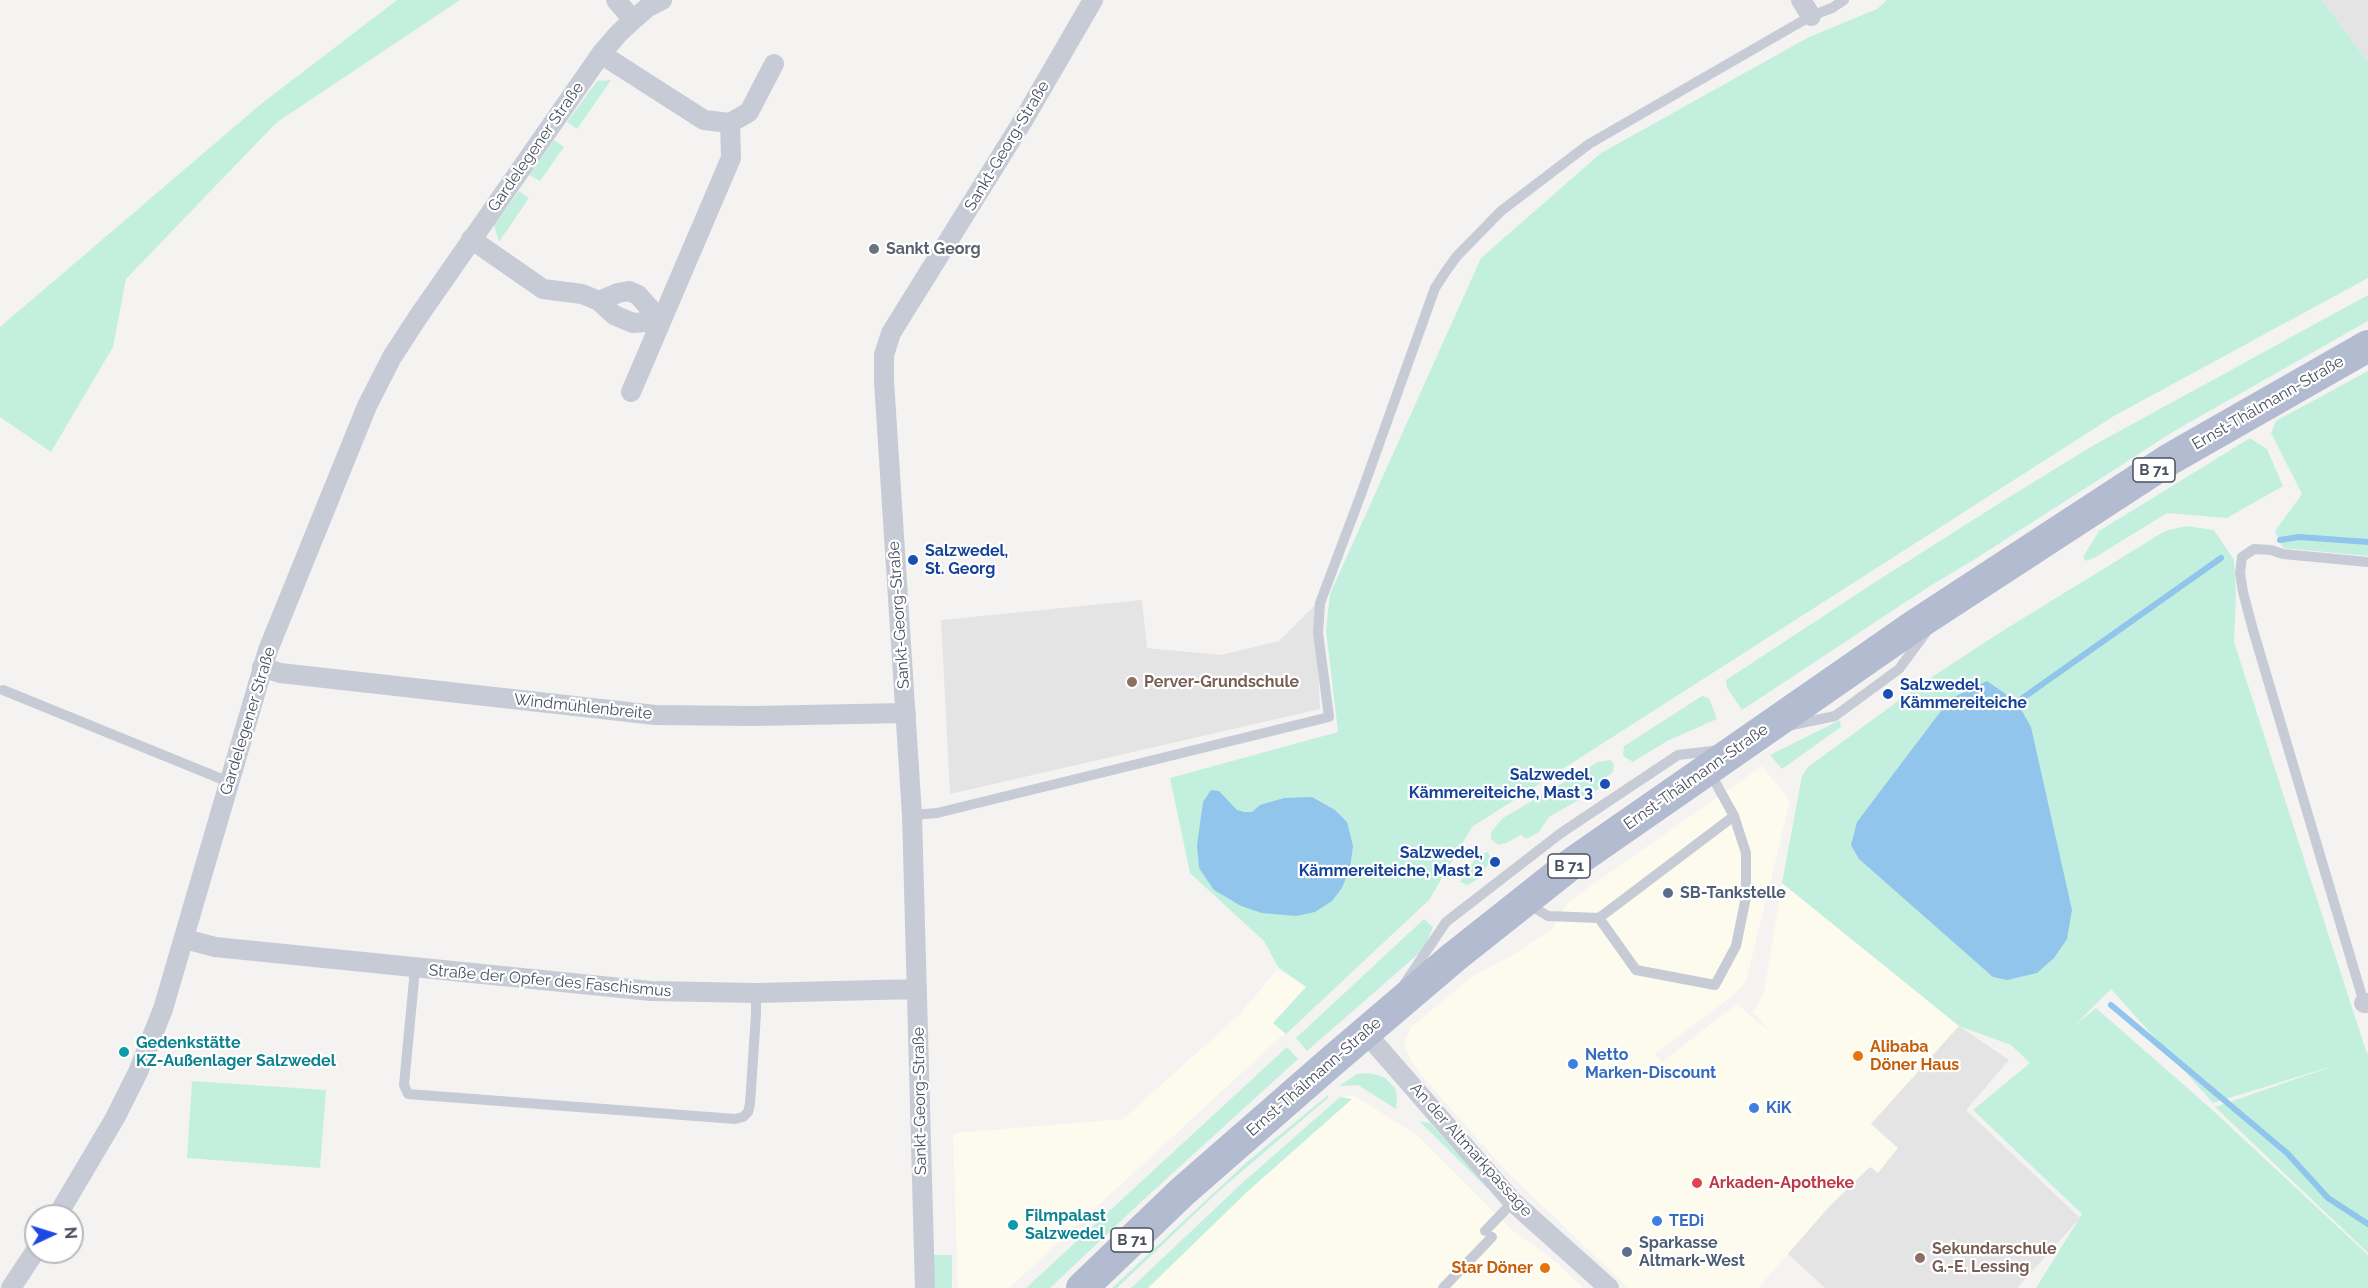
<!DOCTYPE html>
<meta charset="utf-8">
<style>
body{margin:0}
#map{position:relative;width:2368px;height:1288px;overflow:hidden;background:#f4f3f2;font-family:Raleway,sans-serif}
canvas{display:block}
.north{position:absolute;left:24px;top:1204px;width:60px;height:60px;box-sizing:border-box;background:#fff;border:2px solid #b7b9bf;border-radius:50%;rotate:86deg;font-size:16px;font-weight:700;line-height:24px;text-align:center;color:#4a5060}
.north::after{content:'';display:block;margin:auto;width:21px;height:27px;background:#1d48e3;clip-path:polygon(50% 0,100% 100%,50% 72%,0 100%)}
</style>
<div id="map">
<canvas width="2368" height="1288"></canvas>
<div class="north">N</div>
</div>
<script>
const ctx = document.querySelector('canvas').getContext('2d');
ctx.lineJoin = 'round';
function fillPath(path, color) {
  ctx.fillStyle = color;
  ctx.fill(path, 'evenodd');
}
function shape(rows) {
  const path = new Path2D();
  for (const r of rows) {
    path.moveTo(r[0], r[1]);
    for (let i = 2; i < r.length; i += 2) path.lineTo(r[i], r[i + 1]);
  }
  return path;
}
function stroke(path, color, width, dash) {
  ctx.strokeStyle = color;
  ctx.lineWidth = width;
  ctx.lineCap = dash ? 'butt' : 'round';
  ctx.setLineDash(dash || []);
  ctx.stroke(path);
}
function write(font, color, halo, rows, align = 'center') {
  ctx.font = font + ' Raleway,sans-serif';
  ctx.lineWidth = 4.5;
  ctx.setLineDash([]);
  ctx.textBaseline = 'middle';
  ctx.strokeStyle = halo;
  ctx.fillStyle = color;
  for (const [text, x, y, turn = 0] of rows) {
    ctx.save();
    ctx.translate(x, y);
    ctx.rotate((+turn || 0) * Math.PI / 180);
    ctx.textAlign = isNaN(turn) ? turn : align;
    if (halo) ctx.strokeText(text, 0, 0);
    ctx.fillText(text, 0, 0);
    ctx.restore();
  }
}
fillPath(shape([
 [1762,766,1790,801,1746,982,1734,995,1655,1054,1662,1062,1737,1004,1770,1032,1753,1012,1764,992,1782,883,1959,1026,1871,1124,1898,1148,1878,1174,1869,1167,1828,1208,1758,1288,1628,1288,1505,1170,1422,1076,1411,1061,1404,1043,1411,1027,1473,976,1516,953,1552,929,1568,902],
 [1277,970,1326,995,1009,1288,958,1288,953,1133,1123,1119,1239,1015],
 [1355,1096,1418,1136,1512,1230,1557,1263,1583,1288,1131,1288,1242,1183,1340,1097]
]), '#fcfbee');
fillPath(shape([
 [2322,0,2368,0,2368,62],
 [1142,600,1147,648,1221,655,1279,641,1315,605,1320,709,950,794,941,620],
 [1959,1026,2009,1060,1966,1110,2080,1218,2017,1288,1825,1288,1788,1254,1828,1208,1870,1167,1878,1173,1898,1148,1871,1124]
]), '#e5e4e4');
fillPath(shape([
 [397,0,460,0,276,123,126,279,113,347,51,452,0,417,0,327,261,104],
 [1887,0,2322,0,2368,62,2368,278,2114,416,1472,827,1429,900,1286,1034,1273,1023,1306,987,1278,967,1264,941,1190,873,1170,778,1338,732,1326,630,1330,594,1481,258,1601,153,1809,37,1877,9],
 [611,80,577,129,567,122,597,81],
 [554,140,564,147,540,181,529,175],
 [519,191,529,198,499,242,494,225],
 [2368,295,2368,321,2176,430,1972,561,1930,586,1742,710,1727,688,1726,680,1866,588,2006,499,2094,445],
 [2368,371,2368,556,2283,548,2275,531,2302,494,2271,433,2276,421],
 [2250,438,2267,449,2283,486,2227,518,2167,513,2094,558,2085,561,2083,557,2099,531],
 [2186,526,2214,530,2234,560,2236,593,2234,642,2367,1054,2368,1052,2368,1253,2215,1107,2336,1065,2213,1103,2111,989,2075,1025,2096,1008,2208,1106,2368,1255,2368,1288,2036,1288,2082,1214,1973,1110,2030,1063,2011,1045,1959,1026,1782,883,1802,776,1808,767,1924,682,2004,630,2165,531],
 [1702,696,1709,698,1717,719,1667,741,1633,762,1623,756,1624,746],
 [1840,720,1841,727,1782,769,1770,755],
 [1611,760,1614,765,1613,772,1604,779,1602,787,1549,817,1539,832,1526,839,1521,835,1506,843,1498,845,1491,839,1491,832,1503,818,1598,762],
 [1488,852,1491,859,1480,878,1467,885,1460,882,1477,856],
 [1424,919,1433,927,1424,949,1307,1051,1296,1038],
 [1287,1047,1298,1059,1140,1203,1050,1288,1026,1288],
 [1370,1073,1384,1077,1395,1088,1397,1097,1396,1109,1358,1085,1339,1086,1357,1074],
 [192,1081,326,1090,320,1168,187,1158],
 [1328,1095,1328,1098,1219,1191,1117,1288,1112,1288,1248,1161],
 [1340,1097,1352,1099,1247,1192,1148,1288,1131,1288,1242,1183],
 [1419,1121,1430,1123,1489,1188,1487,1188],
 [932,1255,952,1255,952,1288,934,1288]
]), '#c3f0de');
fillPath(shape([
 [1987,681,2017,702,2031,727,2072,910,2067,939,2054,958,2037,973,2007,980,1993,977,1859,859,1851,845,1857,822,1950,699],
 [1211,790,1219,791,1237,810,1244,812,1252,812,1260,805,1284,798,1312,797,1335,810,1347,822,1353,846,1350,868,1342,888,1332,901,1315,912,1296,916,1262,913,1241,906,1214,890,1199,868,1197,845,1203,802]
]), '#91c5ec');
stroke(shape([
 [2280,540,2299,537,2368,542],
 [2017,702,2221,558],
 [2111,1005,2287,1153,2328,1198,2368,1224]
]), '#91c5ec', 6);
stroke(shape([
 [3,690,229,782],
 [1792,725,1835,716,1899,669,1927,631],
 [912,815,937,813,1329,717,1318,633,1320,603,1360,497,1435,288,1446,271,1457,256,1501,211,1589,144,1811,16,1832,8,1844,0],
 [1528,904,1548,916,1599,918,1734,816],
 [1599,918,1636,970,1715,985,1736,946,1746,897,1746,853,1734,816,1709,771],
 [415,969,404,1085,408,1094,735,1119,743,1117,748,1112,750,1104,756,1014,756,993],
 [1405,983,1446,922,1561,833,1678,755,1720,750],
 [2364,1003,2253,630,2243,592,2240,573,2242,557,2254,549,2271,550,2283,554,2368,562],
 [1485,1231,1513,1202],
 [1443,1288,1492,1237]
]), '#c6cbd6', 10);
stroke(shape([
 [616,0,633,20],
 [1801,0,1811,16],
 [601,54,704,120,730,123],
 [471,239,543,289,582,294,599,301,614,315,633,323,661,321],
 [599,301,618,293,629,291,638,295,661,321],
 [631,392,731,158,730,123,749,112,774,64],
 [262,667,280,673,655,715,754,716,906,713],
 [185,939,215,947,651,991,756,993,917,989],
 [2364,1003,2368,1003],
 [1365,1032,1513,1202,1609,1288],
 [57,1216,115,1118,138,1072,163,1009,268,650,367,406,392,357,418,317,601,54,618,34,633,20,648,7,662,0],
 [11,1288,36,1250],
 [925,1288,912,815,884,381,884,355,891,333,1024,119,1093,0]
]), '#c6cbd6', 20);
stroke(shape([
 [1082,1288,1182,1192,1332,1061,1454,957,1570,865,1914,626,2170,459,2368,346]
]), '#b3bbd0', 32);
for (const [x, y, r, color] of [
 [874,249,6,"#6b7280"],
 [913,560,6,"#1a4fb4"],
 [1132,682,6,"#8d6e63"],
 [1888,694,6,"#1a4fb4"],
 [1605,784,6,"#1a4fb4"],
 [1495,862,6,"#1a4fb4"],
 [1668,893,6,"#5c6f8a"],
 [124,1052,6,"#0f9aa8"],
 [1858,1056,6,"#e8710a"],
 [1573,1064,6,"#3f7fe0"],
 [1754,1108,6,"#3f7fe0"],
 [1697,1183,6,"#e0444e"],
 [1657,1221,6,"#3f7fe0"],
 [1013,1225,6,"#0f9aa8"],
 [1627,1252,6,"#5c6f8a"],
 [1920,1258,6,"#8d6e63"],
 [1545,1268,6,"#e8710a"]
]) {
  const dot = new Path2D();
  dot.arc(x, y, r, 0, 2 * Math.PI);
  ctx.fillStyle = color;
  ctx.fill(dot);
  stroke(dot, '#fff', 2);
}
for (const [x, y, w] of [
 [2154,470,42],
 [1569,866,42],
 [1132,1240,42]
]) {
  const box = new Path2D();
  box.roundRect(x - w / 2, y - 12, w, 24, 4.5);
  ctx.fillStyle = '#fff';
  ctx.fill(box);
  stroke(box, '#4a5060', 1.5);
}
write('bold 15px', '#4a5060', null, [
 ["B 71",2154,470],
 ["B 71",1569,866],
 ["B 71",1132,1240]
]);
write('16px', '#4a5060', '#fff', [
 ["Sankt-Georg-Straße",1007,146,-59],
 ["Gardelegener Straße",536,147,-55],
 ["Ernst-Thälmann-Straße",2268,403,-30],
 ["Sankt-Georg-Straße",899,615,-94],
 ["Windmühlenbreite",583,707,6],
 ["Gardelegener Straße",248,721,-73],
 ["Ernst-Thälmann-Straße",1696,777,-35],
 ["Straße der Opfer des Faschismus",550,981,5],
 ["Ernst-Thälmann-Straße",1314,1077,-41],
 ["Sankt-Georg-Straße",920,1101,-91],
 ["An der Altmarkpassage",1471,1150,48]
]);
write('bold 16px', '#5b616d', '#fff', [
 ["Sankt Georg",886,249]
], 'left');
write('bold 16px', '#164399', '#fff', [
 ["Salzwedel,",925,551],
 ["St. Georg",925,569],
 ["Salzwedel,",1900,685],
 ["Kämmereiteiche",1900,703],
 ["Salzwedel,",1593,775,"right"],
 ["Kämmereiteiche, Mast 3",1593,793,"right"],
 ["Salzwedel,",1483,853,"right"],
 ["Kämmereiteiche, Mast 2",1483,871,"right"]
], 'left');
write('bold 16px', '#785e54', '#fff', [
 ["Perver-Grundschule",1144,682],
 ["Sekundarschule",1932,1249],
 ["G.-E. Lessing",1932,1267]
], 'left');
write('bold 16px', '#4e5e75', '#fff', [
 ["SB-Tankstelle",1680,893],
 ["Sparkasse",1639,1243],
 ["Altmark-West",1639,1261]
], 'left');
write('bold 16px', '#0d838f', '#fff', [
 ["Gedenkstätte",136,1043],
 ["KZ-Außenlager Salzwedel",136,1061],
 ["Filmpalast",1025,1216],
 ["Salzwedel",1025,1234]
], 'left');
write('bold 16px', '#c56008', '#fff', [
 ["Alibaba",1870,1047],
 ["Döner Haus",1870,1065],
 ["Star Döner",1533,1268,"right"]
], 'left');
write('bold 16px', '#366cbe', '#fff', [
 ["Netto",1585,1055],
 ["Marken-Discount",1585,1073],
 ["KiK",1766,1108],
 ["TEDi",1669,1221]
], 'left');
write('bold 16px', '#be3a42', '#fff', [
 ["Arkaden-Apotheke",1709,1183]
], 'left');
</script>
